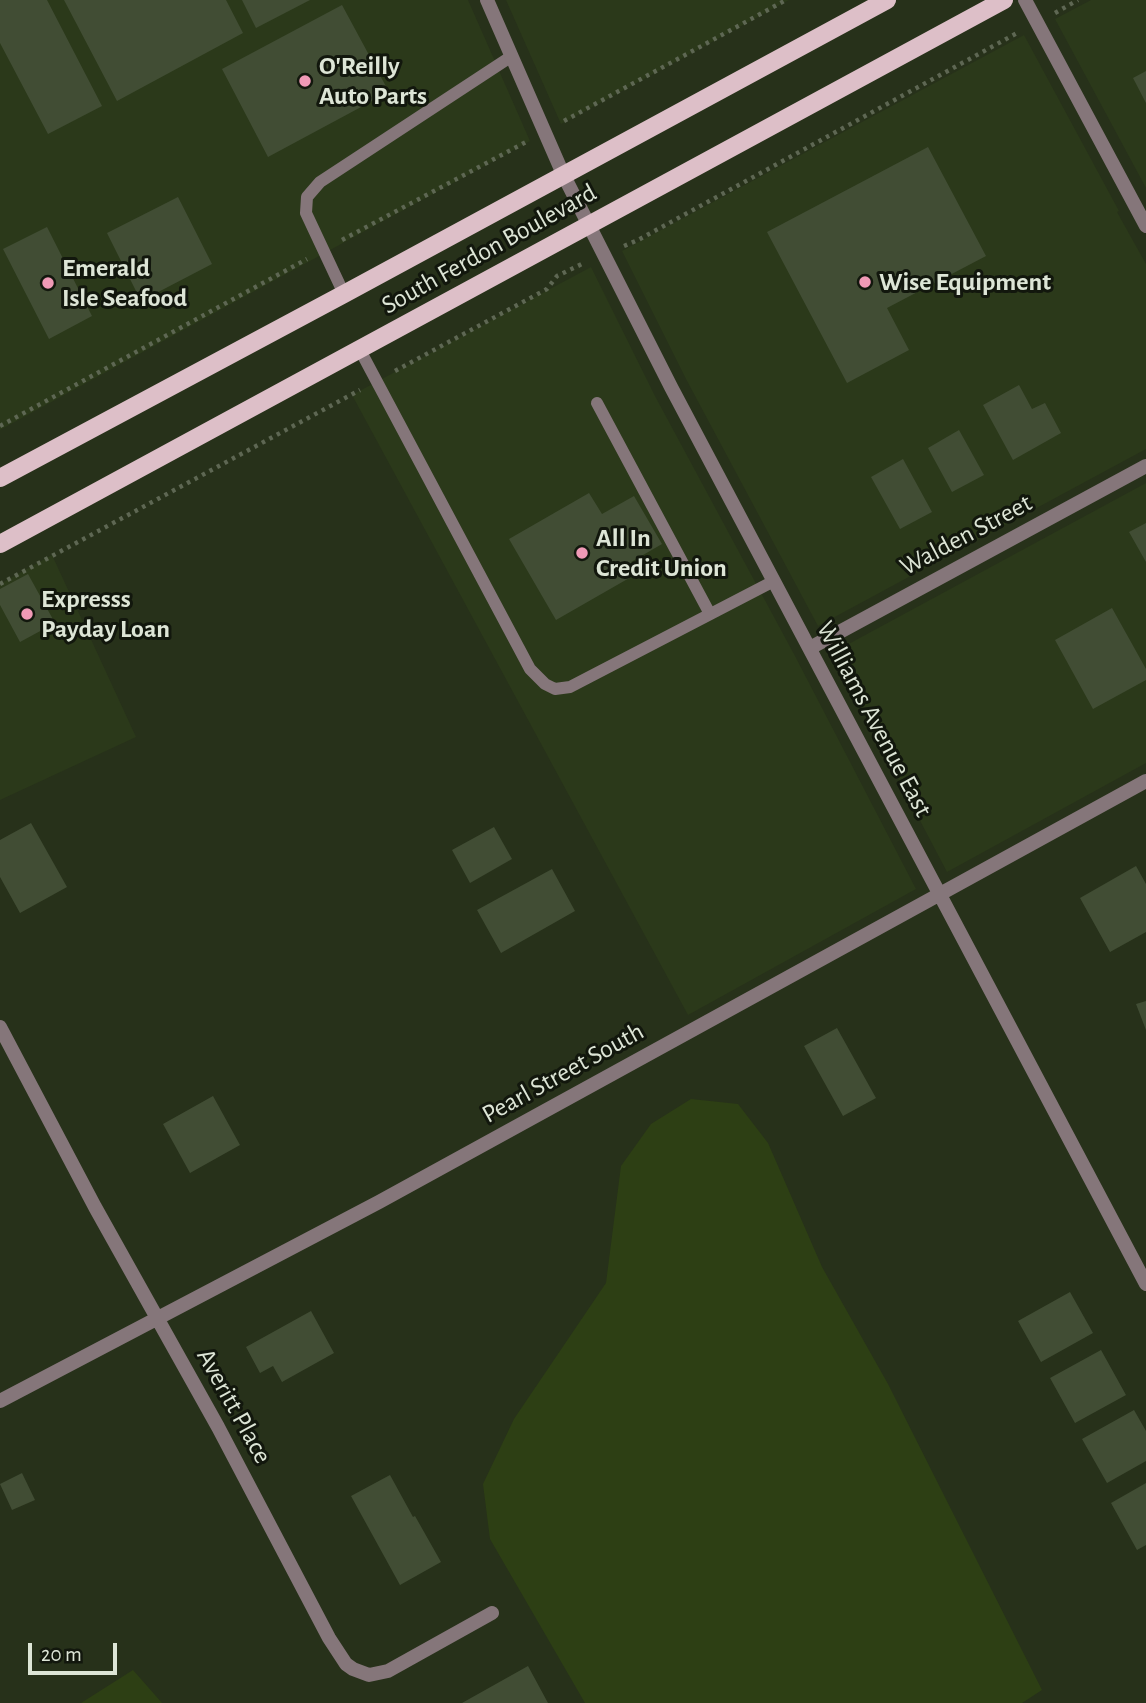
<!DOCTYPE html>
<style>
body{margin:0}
#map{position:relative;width:1146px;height:1703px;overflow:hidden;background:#27311a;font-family:"Alegreya Sans",sans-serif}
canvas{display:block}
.scale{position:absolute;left:28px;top:1643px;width:89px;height:32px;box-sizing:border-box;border:4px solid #dde5d6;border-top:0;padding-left:9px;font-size:21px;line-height:24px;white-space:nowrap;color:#dde5d6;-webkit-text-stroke:5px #12170d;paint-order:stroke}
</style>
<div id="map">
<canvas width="1146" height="1703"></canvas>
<div class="scale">20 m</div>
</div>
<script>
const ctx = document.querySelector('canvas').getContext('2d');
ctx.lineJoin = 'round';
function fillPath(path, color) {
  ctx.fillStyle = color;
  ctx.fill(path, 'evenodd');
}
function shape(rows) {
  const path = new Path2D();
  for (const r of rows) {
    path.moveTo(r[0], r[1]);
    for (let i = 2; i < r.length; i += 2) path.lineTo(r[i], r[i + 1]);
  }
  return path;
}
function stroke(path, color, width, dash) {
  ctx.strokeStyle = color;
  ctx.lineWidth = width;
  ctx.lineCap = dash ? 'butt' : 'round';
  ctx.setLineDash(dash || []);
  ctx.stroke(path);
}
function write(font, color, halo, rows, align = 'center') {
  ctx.font = font + ' "Alegreya Sans",sans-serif';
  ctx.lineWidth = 6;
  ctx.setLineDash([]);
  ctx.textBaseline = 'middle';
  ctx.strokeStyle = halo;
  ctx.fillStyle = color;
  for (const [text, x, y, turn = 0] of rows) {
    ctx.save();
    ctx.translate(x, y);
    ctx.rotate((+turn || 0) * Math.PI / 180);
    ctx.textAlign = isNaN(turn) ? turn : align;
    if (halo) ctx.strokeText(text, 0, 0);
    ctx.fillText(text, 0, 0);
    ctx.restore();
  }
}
fillPath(shape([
 [0,0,468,0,530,141,0,430],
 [506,0,789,0,561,124],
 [1091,0,1146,0,1146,188,1055,19],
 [1024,35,1119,211,1117,212,1146,264,1146,449,818,626,686,379,622,251],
 [591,267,655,396,795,656,916,889,688,1015,352,395],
 [1146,483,1146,763,947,872,832,653],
 [52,555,136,737,0,800,0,584]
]), '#2b391a');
fillPath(shape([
 [691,1099,738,1104,768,1143,822,1267,888,1384,1042,1690,1022,1703,585,1703,490,1539,483,1484,514,1419,606,1283,621,1166,651,1124],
 [133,1670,162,1703,81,1703]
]), '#2d3f14');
fillPath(shape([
 [0,0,47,0,102,106,48,134,0,43],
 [64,0,226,0,243,33,117,101],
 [242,0,310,0,256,28],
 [342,5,389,92,268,157,222,69],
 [1146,71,1146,103,1133,78],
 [928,147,986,256,887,308,909,350,847,383,767,232],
 [178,197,212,264,141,301,107,233],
 [47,227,92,316,49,339,3,249],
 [1019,385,1032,409,1045,403,1061,433,1013,460,983,405],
 [959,430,984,475,952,492,928,448],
 [903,459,932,512,900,529,871,477],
 [589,493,602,514,634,496,662,544,631,562,638,573,556,620,509,539],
 [1146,523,1146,562,1129,532],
 [28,574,55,623,20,642,0,605,0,589],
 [1112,608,1146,669,1146,680,1093,709,1055,640],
 [31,823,67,887,20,913,0,877,0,840],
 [494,827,512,859,470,883,452,850],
 [1136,866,1146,884,1146,932,1110,952,1080,898],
 [552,869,575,911,501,953,477,910],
 [1146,1001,1146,1030,1136,1004],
 [837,1028,876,1098,843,1116,804,1046],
 [213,1096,240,1145,190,1173,163,1124],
 [1070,1292,1093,1333,1041,1362,1018,1321],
 [311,1311,334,1353,282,1382,273,1366,260,1373,246,1347],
 [1101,1350,1126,1395,1075,1423,1050,1378],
 [1134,1410,1146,1431,1146,1461,1107,1483,1082,1439],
 [22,1473,35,1500,12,1510,0,1484],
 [390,1475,413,1517,415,1516,441,1562,400,1585,351,1496],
 [1146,1483,1146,1545,1137,1550,1111,1503],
 [528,1666,548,1703,462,1703]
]), '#414d34');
stroke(shape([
 [1055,13,1078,0],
 [564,121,786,0],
 [342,240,526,142],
 [624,246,638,240,1019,32],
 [395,371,547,289,557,276,584,263],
 [0,426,307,259],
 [0,584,360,390]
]), '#5e6753', 4.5, [3.5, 5]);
stroke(shape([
 [344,294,306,213,307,197,320,182,512,56],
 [360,350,530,669,545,684,555,689,570,687,774,581],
 [597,403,710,614]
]), '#85767a', 12);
stroke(shape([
 [487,0,563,174,671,387,1146,1284],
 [1025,0,1146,226],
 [810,648,1146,466],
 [0,1027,95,1207,218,1427,329,1638,346,1664,353,1669,369,1675,388,1671,492,1613],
 [0,1401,379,1202,1146,781]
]), '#85767a', 14);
stroke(shape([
 [0,478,344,294,887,0],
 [0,544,1004,0]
]), '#ddbfc8', 18);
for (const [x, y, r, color] of [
 [305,81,7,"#f09ab6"],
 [865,282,7,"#f09ab6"],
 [48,283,7,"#f09ab6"],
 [582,553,7,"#f09ab6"],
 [27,614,7,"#f09ab6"]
]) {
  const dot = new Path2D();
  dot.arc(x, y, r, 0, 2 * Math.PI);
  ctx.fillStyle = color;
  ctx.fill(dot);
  stroke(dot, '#12170d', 2.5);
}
write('bold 26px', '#dde5d6', '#12170d', [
 ["O'Reilly",319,66],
 ["Auto Parts",319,96],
 ["Emerald",62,268],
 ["Isle Seafood",62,298],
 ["Wise Equipment",879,282],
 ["All In",596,538],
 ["Credit Union",596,568],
 ["Expresss",41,599],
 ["Payday Loan",41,629]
], 'left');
write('26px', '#dde5d6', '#12170d', [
 ["South Ferdon Boulevard",489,249,-29],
 ["Walden Street",966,535,-28],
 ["Williams Avenue East",874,719,62],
 ["Pearl Street South",563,1073,-29],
 ["Averitt Place",234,1406,61]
]);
</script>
